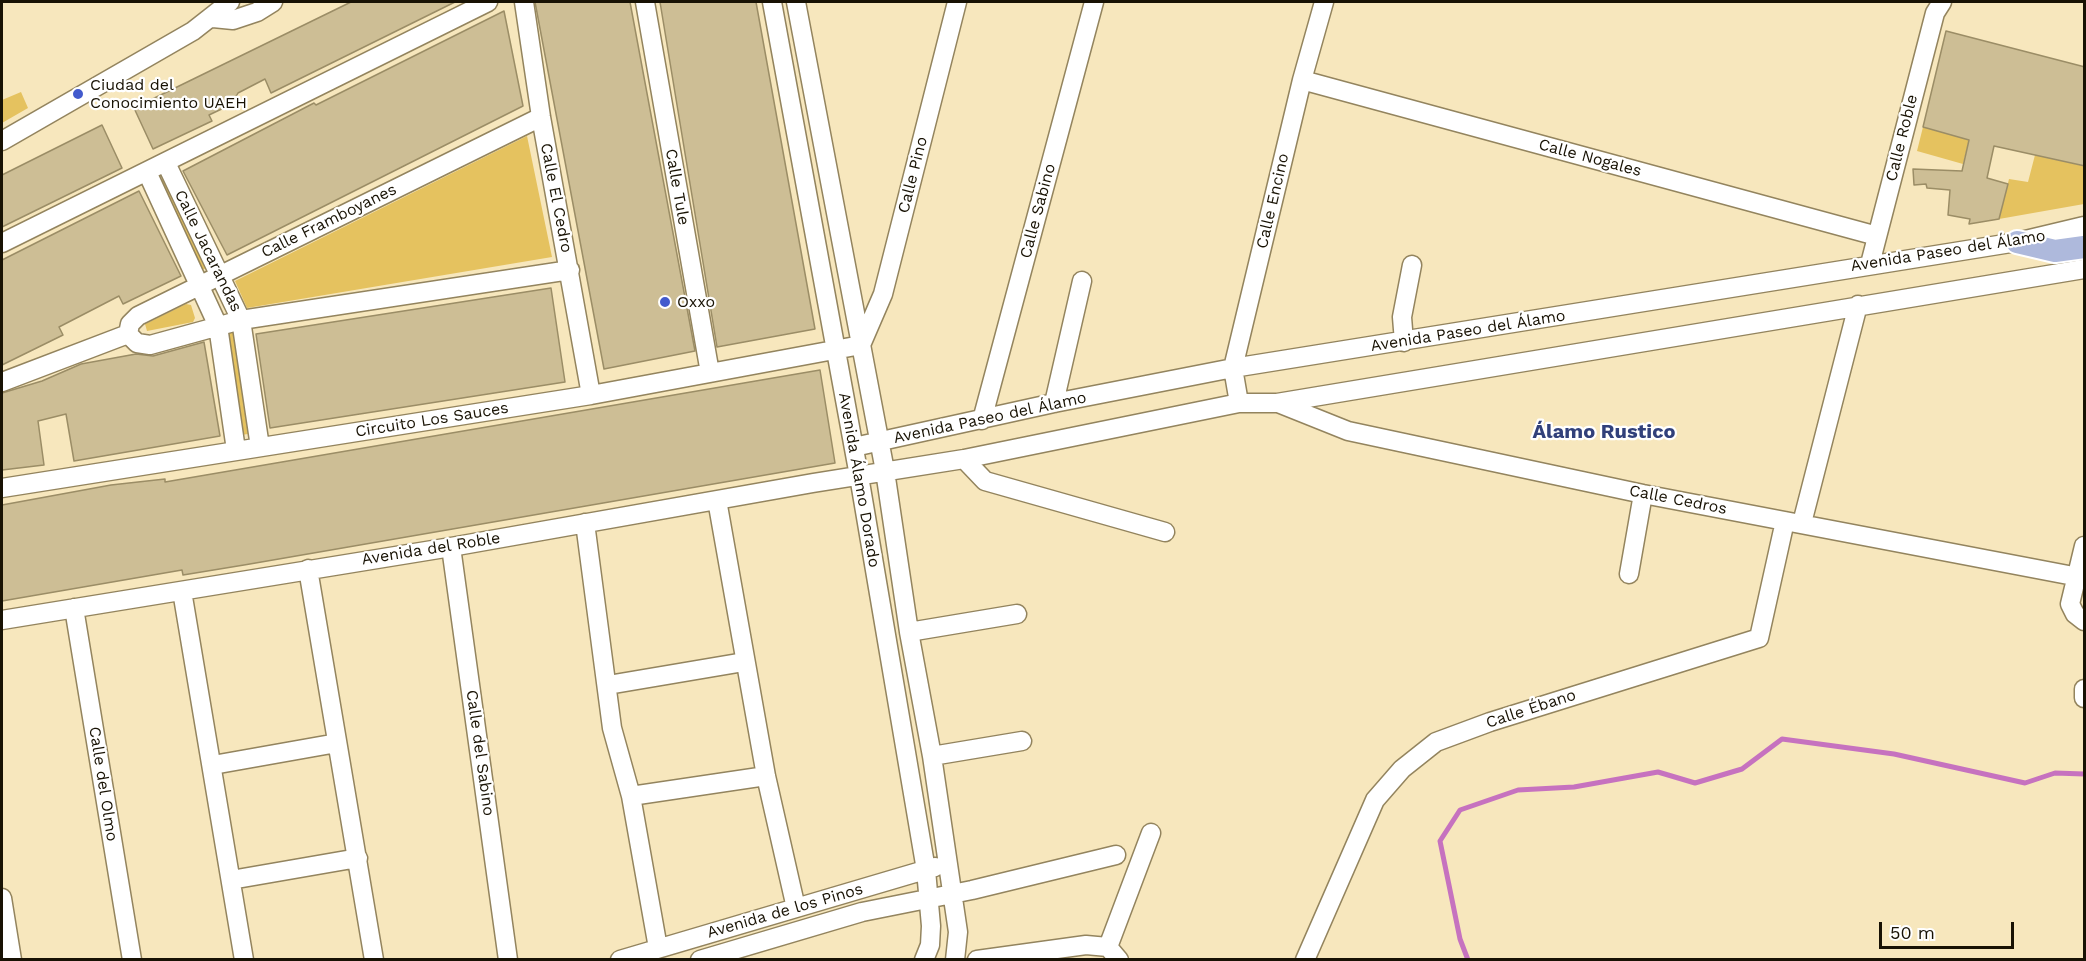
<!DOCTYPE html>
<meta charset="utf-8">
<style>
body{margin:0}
#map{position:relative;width:2086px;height:961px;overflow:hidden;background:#f7e7bd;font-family:"Work Sans",sans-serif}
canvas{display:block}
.frame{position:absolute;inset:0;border:3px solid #181204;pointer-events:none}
.scale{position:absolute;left:1879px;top:922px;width:135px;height:27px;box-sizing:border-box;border:3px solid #181204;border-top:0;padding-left:8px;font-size:18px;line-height:21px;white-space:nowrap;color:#181204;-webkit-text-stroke:4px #fff;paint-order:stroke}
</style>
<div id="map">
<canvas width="2086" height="961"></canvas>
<div class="frame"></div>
<div class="scale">50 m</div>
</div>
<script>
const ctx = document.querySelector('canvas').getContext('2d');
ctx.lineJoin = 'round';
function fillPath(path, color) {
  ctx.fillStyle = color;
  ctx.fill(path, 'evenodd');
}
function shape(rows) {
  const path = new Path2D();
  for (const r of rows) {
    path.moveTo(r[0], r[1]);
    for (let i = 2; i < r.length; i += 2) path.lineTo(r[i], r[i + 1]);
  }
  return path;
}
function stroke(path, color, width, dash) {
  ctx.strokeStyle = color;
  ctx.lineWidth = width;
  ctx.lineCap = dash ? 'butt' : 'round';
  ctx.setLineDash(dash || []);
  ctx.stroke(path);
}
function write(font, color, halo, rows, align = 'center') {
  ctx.font = font + ' "Work Sans",sans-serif';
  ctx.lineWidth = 4.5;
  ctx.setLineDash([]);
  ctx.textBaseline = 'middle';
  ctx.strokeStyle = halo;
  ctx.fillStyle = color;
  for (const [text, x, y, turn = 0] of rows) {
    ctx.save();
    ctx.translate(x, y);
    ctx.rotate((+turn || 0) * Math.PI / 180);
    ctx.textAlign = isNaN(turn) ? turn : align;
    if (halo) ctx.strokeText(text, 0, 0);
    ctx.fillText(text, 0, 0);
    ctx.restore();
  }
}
fillPath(shape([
 [21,92,28,108,2,123,2,100],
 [1923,127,1969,140,1963,164,1917,151],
 [527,136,552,257,247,308,235,281],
 [2035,155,2084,166,2084,204,1999,219,2009,179,2028,182],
 [165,178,207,268,201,270,159,181],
 [186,304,191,305,195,318,193,322,147,331,145,324],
 [233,332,248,434,241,435,226,333]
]), '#e5c25f');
stroke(shape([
 [1468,960,1460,939,1440,841,1460,810,1518,790,1574,787,1658,772,1695,783,1742,769,1782,739,1894,754,2025,783,2055,773,2084,774]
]), '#c672bf', 5);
const building = shape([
 [351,2,455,2,271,93,265,79,238,93,232,104,209,115,212,121,153,149,134,108,351,2],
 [535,2,630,2,695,351,604,369,535,2],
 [660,2,756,2,815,329,717,347,660,2],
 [504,11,523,106,227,255,183,171,314,103,316,105,504,11],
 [1946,31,2085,67,2085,166,1994,146,1987,178,2008,184,1999,219,1969,224,1970,219,1948,215,1950,190,1927,188,1926,184,1914,185,1913,169,1962,171,1969,140,1923,127,1946,31],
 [102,125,122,168,2,227,2,175,102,125],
 [139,191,181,276,123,304,119,296,59,327,63,335,2,365,2,260,139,191],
 [551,288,565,382,270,428,256,334,551,288],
 [204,342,220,436,74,461,66,414,38,421,44,465,2,470,2,393,42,381,81,364,136,354,153,356,204,342],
 [820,370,835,463,244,565,183,575,182,570,2,601,2,505,111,485,165,479,165,482,820,370]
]);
fillPath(building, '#cdbe95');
stroke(building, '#9b8d66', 1.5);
const minor = shape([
 [524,2,541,117,591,395],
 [645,2,710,373],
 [772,2,859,476,926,870,931,926,930,945,924,960],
 [796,2,885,471,909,632,932,756,958,932,955,960],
 [213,18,233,20,257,12,273,2],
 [1302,80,1877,236],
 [2,141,193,31,230,2],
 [166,163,241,320,260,447],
 [147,172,218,326,236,450],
 [2,243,488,2],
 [1870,264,1935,13,1942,2],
 [128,334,130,324,138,316,541,117],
 [128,334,137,343,150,345,241,320,570,270],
 [1404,342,1402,317,1412,265],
 [2,382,128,334],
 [1054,403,1082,281],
 [1239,403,1233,368,1302,80,1324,2],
 [1278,403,1348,431,1643,494,2084,578],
 [982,420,1094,2],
 [854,447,1054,403,1233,368,2017,242,2084,226],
 [964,459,985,481,1165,532],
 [2,488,591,395,861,345,883,294,957,2],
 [717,500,766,776,796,908],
 [585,523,612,728,631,796,658,948],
 [1802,523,1858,305],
 [2084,546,2070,604,2075,614,2084,621],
 [451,547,508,960],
 [308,569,374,960],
 [1629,574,1643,494],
 [182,591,244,960],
 [74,608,132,960],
 [2,620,451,547,813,483,964,459,1239,403,1277,403,2084,269],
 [909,632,1017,614],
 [608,685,744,662],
 [2084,698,2084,689],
 [932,756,1022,741],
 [213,765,337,743],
 [631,796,766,776],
 [231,880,358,858],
 [2,898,12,960],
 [1108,947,1151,833],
 [620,960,935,867],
 [700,960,862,912,972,890,1116,855],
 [977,960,1086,945,1108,947,1119,960],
 [1305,960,1375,800,1402,769,1436,742,1490,722,1759,638,1785,521]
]);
const major = shape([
 [2017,242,2055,251,2084,247]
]);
stroke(minor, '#93845e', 21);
stroke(major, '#fff', 26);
stroke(minor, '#fff', 18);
stroke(major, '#aeb9dc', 22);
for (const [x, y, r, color] of [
 [78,94,6,"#425acd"],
 [665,302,6,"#425acd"]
]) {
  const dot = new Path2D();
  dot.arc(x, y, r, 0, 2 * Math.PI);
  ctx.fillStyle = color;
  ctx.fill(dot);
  stroke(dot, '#fff', 2);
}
write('16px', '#181204', '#fff', [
 ["Ciudad del",90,85],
 ["Conocimiento UAEH",90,103],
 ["Oxxo",677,302]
], 'left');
write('16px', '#181204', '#fff', [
 ["Calle Roble",1902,138,-76],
 ["Calle Nogales",1590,158,15],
 ["Calle Pino",913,175,-76],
 ["Calle Tule",677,187,80],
 ["Calle El Cedro",556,198,79],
 ["Calle Encino",1273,201,-77],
 ["Calle Sabino",1038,211,-75],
 ["Calle Framboyanes",329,221,-26],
 ["Calle Jacarandas",208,251,64],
 ["Avenida Paseo del Álamo",1948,251,-9],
 ["Avenida Paseo del Álamo",1468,331,-9],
 ["Avenida Paseo del Álamo",990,418,-12],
 ["Circuito Los Sauces",432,420,-9],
 ["Avenida Álamo Dorado",859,480,80],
 ["Calle Cedros",1678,500,11],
 ["Avenida del Roble",431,549,-9],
 ["Calle Ébano",1531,709,-18],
 ["Calle del Sabino",480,753,82],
 ["Calle del Olmo",103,784,81],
 ["Avenida de los Pinos",785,911,-16]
]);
write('bold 20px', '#31407a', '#fff', [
 ["Álamo Rustico",1604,432]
]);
</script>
